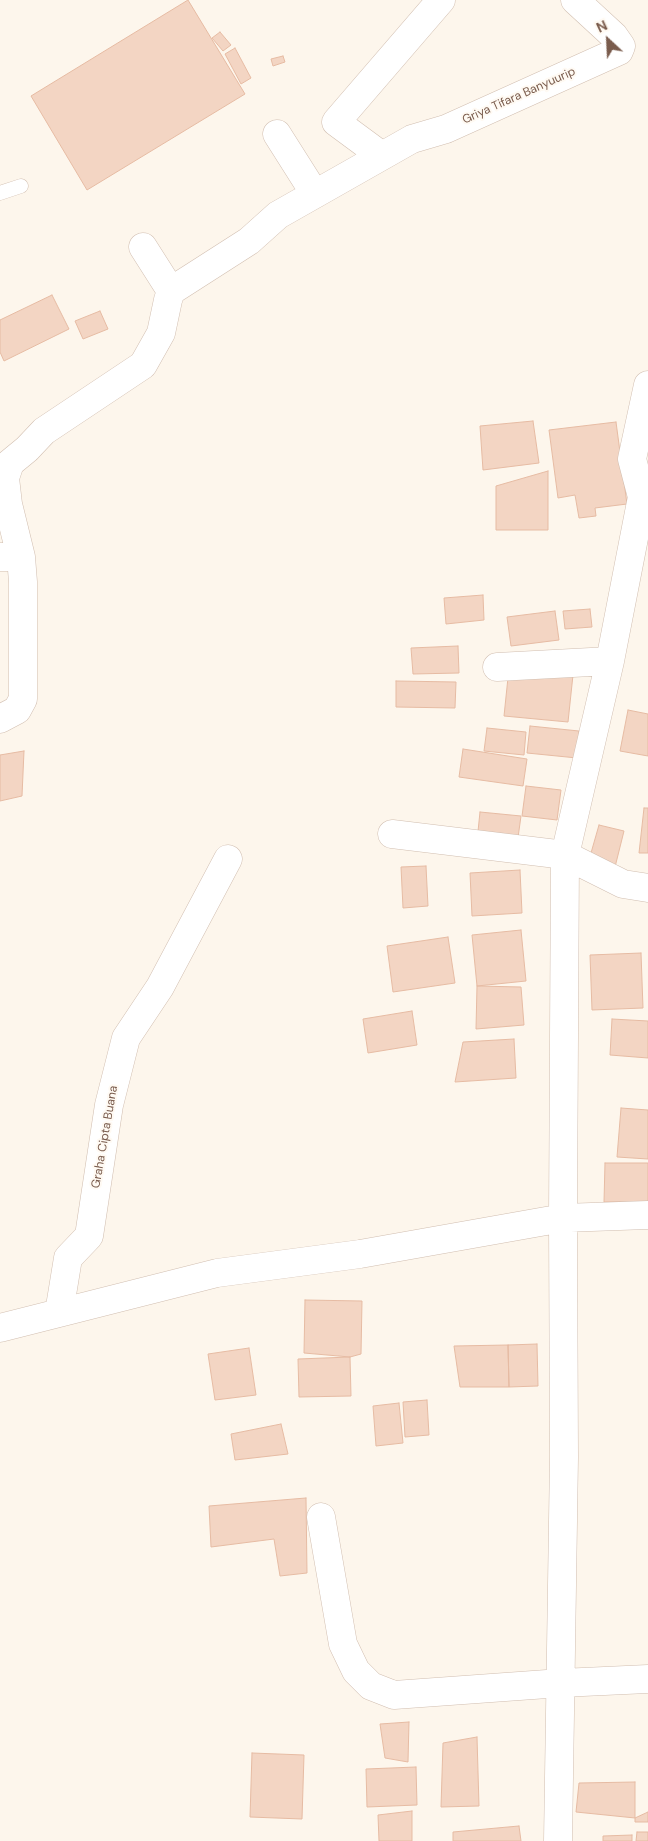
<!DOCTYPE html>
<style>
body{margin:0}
#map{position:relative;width:648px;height:1841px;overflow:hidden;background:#fdf6ec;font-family:"DM Sans",sans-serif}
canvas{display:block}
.north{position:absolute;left:583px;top:15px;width:50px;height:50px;-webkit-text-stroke:4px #fffaf3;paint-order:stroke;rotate:335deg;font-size:14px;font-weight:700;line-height:20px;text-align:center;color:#7a5c4d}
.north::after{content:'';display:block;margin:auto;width:18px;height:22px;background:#7a5c4d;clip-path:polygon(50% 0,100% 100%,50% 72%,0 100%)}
</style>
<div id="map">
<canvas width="648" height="1841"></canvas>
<div class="north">N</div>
</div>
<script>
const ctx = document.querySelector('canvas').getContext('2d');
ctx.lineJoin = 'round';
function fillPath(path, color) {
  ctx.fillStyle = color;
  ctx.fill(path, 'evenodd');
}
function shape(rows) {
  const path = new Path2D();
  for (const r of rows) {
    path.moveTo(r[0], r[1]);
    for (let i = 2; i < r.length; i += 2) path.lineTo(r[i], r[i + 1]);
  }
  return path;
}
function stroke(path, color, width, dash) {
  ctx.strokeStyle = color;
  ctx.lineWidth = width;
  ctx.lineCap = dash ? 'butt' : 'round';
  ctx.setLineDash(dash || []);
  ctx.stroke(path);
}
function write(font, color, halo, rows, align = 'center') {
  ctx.font = font + ' "DM Sans",sans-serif';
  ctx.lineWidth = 4;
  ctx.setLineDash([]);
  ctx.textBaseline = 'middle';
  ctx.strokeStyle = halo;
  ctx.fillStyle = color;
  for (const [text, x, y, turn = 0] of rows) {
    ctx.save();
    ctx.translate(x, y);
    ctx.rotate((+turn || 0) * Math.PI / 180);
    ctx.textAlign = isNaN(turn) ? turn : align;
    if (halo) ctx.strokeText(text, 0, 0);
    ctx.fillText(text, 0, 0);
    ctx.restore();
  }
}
const building = shape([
 [188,0,245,94,87,190,31,96,188,0],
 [220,32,231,45,223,51,212,38,220,32],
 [235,48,251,78,241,84,225,54,235,48],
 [283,56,285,62,273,66,271,59,283,56],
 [52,295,69,329,4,361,0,352,0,320,52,295],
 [100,311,108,329,83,339,75,321,100,311],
 [533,421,539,463,483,470,480,426,533,421],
 [616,422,627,504,595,508,596,516,579,518,575,495,558,498,549,430,616,422],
 [548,471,548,530,496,530,496,486,548,471],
 [483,595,484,620,446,624,444,598,483,595],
 [590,609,592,627,565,629,563,611,590,609],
 [555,611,559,640,511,646,507,617,555,611],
 [458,646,459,673,413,674,411,648,458,646],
 [509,668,573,675,568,722,504,716,509,668],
 [396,681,456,682,455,708,396,707,396,681],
 [628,710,648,714,648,756,620,751,628,710],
 [530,726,579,731,577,758,527,753,530,726],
 [487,728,526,732,524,755,484,751,487,728],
 [463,749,527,759,523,786,459,777,463,749],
 [24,751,22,796,0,801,0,755,24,751],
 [526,786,561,790,557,820,522,816,526,786],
 [644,808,648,808,648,853,639,853,644,808],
 [480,812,521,816,517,845,477,841,480,812],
 [599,825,624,831,615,867,589,860,599,825],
 [426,866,428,906,403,908,401,867,426,866],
 [520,870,522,913,472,916,470,873,520,870],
 [521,930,526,981,477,986,472,935,521,930],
 [448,937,455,983,393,992,387,946,448,937],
 [641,953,643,1008,592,1010,590,955,641,953],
 [477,986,521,987,524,1025,476,1029,477,986],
 [412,1011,417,1045,368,1053,363,1019,412,1011],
 [612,1019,648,1021,648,1058,610,1055,612,1019],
 [514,1039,516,1078,455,1082,463,1042,514,1039],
 [621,1108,648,1110,648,1159,617,1157,621,1108],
 [605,1163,648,1163,648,1202,604,1202,605,1163],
 [305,1300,362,1301,361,1354,350,1357,304,1353,305,1300],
 [537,1344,538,1386,509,1387,508,1345,537,1344],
 [508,1345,509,1387,460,1387,454,1346,508,1345],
 [249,1348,256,1395,215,1400,208,1354,249,1348],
 [350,1357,351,1396,299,1397,298,1359,350,1357],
 [427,1400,429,1435,405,1437,403,1402,427,1400],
 [399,1403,403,1443,376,1446,373,1406,399,1403],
 [281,1424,288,1454,235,1460,231,1434,281,1424],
 [306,1498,307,1573,280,1576,274,1539,211,1547,209,1506,306,1498],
 [409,1722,408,1762,385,1758,380,1724,409,1722],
 [477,1737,479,1806,441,1807,443,1743,477,1737],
 [252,1753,304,1755,302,1819,250,1817,252,1753],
 [416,1767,417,1805,367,1807,366,1769,416,1767],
 [635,1782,635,1818,576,1812,579,1783,635,1782],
 [412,1811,412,1841,379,1841,378,1815,412,1811],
 [648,1812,648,1822,635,1822,635,1818,648,1812],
 [519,1826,521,1841,453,1841,453,1832,519,1826],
 [637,1832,648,1832,648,1841,636,1841,637,1832],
 [632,1835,632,1841,603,1841,603,1836,632,1835]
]);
fillPath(building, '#f3d5c3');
stroke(building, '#e6bba3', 1);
const service = shape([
 [0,193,21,186]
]);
const minor = shape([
 [277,134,315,194],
 [382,156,336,122,441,0],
 [143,247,171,291],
 [0,557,21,557,23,582,23,699,17,710,0,719],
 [21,557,8,504,5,478,10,463,27,449,44,431,143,365,161,333,168,300,171,291,249,241,278,215,412,139,446,129,619,51,621,46,614,36,575,0],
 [497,667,610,661],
 [392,834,565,855,623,884,648,888],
 [59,1313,68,1258,89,1236,109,1105,126,1038,160,987,228,859],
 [0,1328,217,1273,360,1254,563,1218,648,1215],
 [321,1517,343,1644,356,1671,371,1686,394,1695,561,1683,648,1679],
 [558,1841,564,1457,563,1218,565,855,610,661,642,497,632,459,648,385]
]);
stroke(service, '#d1beb0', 15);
stroke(minor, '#d1beb0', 29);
stroke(service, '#fff', 14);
stroke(minor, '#fff', 28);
write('12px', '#7a5c4d', '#fffaf3', [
 ["Griya Tifara Banyuurip",519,96,-24],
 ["Graha Cipta Buana",105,1137,-80]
]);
</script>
